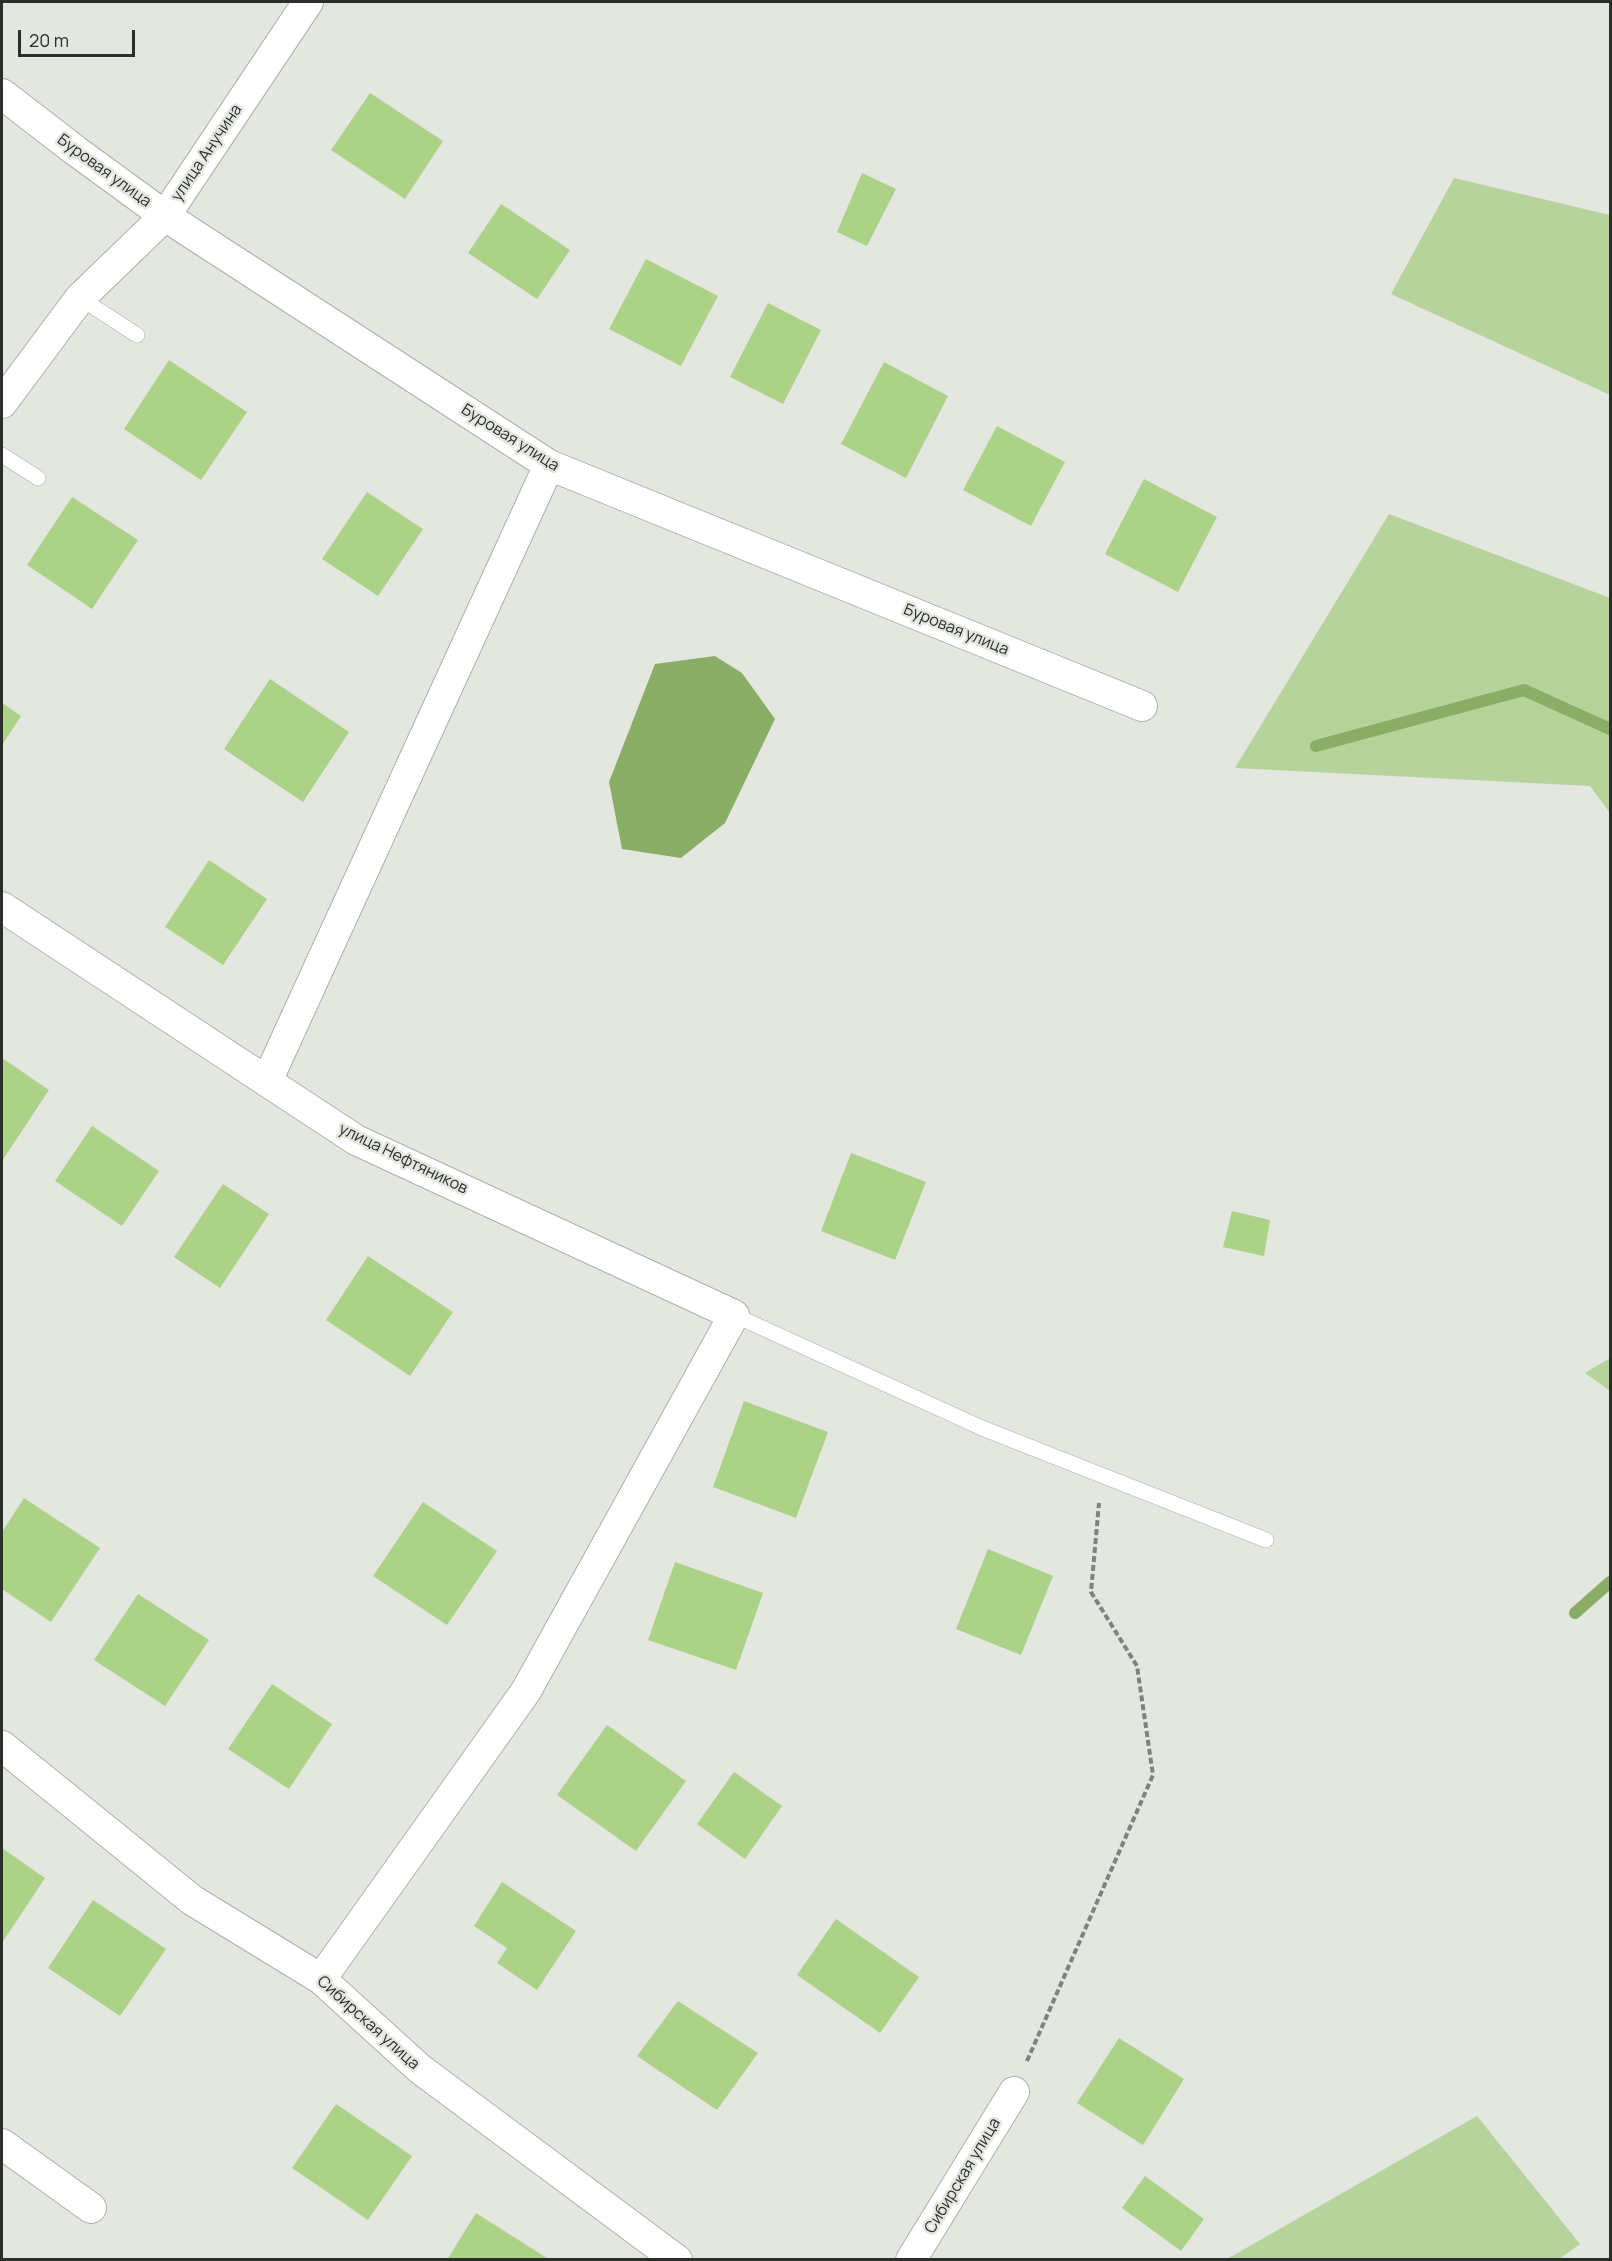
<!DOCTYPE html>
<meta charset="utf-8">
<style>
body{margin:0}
#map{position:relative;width:1612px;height:2261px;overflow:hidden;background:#e3e7df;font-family:Manrope,sans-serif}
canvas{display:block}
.frame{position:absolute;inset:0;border:3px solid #2c2e2b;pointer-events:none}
.scale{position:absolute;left:18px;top:30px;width:117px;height:27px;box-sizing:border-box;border:3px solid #2c2e2b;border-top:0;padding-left:8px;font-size:18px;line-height:21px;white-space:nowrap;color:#2c2e2b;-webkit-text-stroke:4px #e3e7df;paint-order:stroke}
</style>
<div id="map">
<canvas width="1612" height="2261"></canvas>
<div class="frame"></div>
<div class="scale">20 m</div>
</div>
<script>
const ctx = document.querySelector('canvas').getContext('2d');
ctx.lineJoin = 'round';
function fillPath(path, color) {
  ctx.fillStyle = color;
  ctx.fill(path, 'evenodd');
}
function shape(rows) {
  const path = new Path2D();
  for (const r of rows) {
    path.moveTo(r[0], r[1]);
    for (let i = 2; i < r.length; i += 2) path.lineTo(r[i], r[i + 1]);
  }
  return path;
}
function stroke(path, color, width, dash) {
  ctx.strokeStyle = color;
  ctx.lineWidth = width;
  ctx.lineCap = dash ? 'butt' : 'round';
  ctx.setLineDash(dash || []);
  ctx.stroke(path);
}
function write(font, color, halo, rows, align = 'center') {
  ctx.font = font + ' Manrope,sans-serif';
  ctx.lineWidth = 5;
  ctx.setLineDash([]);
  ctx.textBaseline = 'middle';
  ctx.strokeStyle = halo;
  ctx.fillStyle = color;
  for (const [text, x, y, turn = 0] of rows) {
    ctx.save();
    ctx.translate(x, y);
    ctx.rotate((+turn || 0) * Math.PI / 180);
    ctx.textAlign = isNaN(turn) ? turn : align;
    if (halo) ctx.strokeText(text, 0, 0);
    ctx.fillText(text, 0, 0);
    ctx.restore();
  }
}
fillPath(shape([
 [1454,178,1610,215,1610,395,1391,294],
 [1389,514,1610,598,1610,813,1590,786,1235,768],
 [1610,1358,1610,1391,1585,1373],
 [1477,2116,1580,2244,1559,2259,1227,2259]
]), '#b6d39c');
fillPath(shape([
 [715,656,742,673,775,719,725,823,681,858,622,849,609,782,655,664]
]), '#8aae65');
stroke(shape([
 [1316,746,1524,690,1610,729],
 [1575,1613,1610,1582]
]), '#8aae65', 12);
fillPath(shape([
 [370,93,443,141,405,199,331,150],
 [862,173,896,189,867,246,837,232],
 [501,204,570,250,537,299,468,253],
 [646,259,718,296,681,366,609,329],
 [768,303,821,330,783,404,730,377],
 [169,360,247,412,201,480,124,429],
 [884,362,948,396,906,478,841,444],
 [997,426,1065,462,1031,526,963,490],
 [1144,479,1217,517,1178,592,1105,554],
 [367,492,423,529,378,596,322,559],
 [72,497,138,540,92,609,27,565],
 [270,679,349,732,303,802,224,749],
 [2,703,21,716,2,745],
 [209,860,267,899,223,965,165,927],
 [2,1058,49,1090,2,1161],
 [92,1126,159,1171,122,1226,55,1181],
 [851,1153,926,1182,895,1260,821,1231],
 [223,1184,269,1214,220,1288,174,1257],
 [1232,1211,1270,1220,1264,1256,1223,1247],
 [368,1256,453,1312,410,1376,326,1320],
 [744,1401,828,1432,796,1518,713,1487],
 [24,1498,100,1548,51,1622,2,1589,2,1532],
 [423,1502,497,1551,447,1625,373,1576],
 [988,1549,1053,1576,1021,1655,956,1629],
 [675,1562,763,1593,736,1670,648,1640],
 [138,1594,209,1640,165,1706,94,1660],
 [272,1684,332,1724,289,1789,228,1749],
 [607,1725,686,1781,636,1851,557,1795],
 [734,1772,782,1806,745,1859,697,1824],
 [2,1848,45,1878,2,1943],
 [502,1882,576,1931,537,1990,497,1963,507,1948,474,1926],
 [93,1900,166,1949,120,2016,48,1968],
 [836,1919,919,1977,880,2033,797,1975],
 [678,2001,758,2053,717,2110,637,2056],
 [1119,2038,1184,2079,1143,2145,1077,2103],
 [336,2104,412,2156,368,2220,292,2168],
 [1145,2176,1204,2219,1181,2251,1122,2208],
 [476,2213,550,2260,447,2260]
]), '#acd287');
const lane = shape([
 [80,298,137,335],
 [2,455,38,478],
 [734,1315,982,1428,1266,1540]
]);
const street = shape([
 [2,94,76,151,165,216,549,465,1142,706],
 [2,403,80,298,165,216,308,2],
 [2,907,356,1140,734,1315,526,1691,321,1979],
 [267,1081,549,465],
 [2,1746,192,1900,321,1979,420,2069,677,2260],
 [2,2144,91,2208],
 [911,2260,1014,2092]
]);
stroke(lane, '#adb1a9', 16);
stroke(street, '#adb1a9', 32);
stroke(shape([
 [1027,2061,1153,1775,1137,1666,1091,1592,1099,1503]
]), '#80837d', 4, [6, 3]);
stroke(lane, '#fff', 15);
stroke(street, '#fff', 30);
write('16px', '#2c2e2b', '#e3e7df', [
 ["улица Анучина",207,153,-56],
 ["Буровая улица",104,171,36],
 ["Буровая улица",510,438,32],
 ["Буровая улица",956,630,22],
 ["улица Нефтяников",403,1159,26],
 ["Сибирская улица",368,2023,42],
 ["Сибирская улица",963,2176,-59]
]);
</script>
